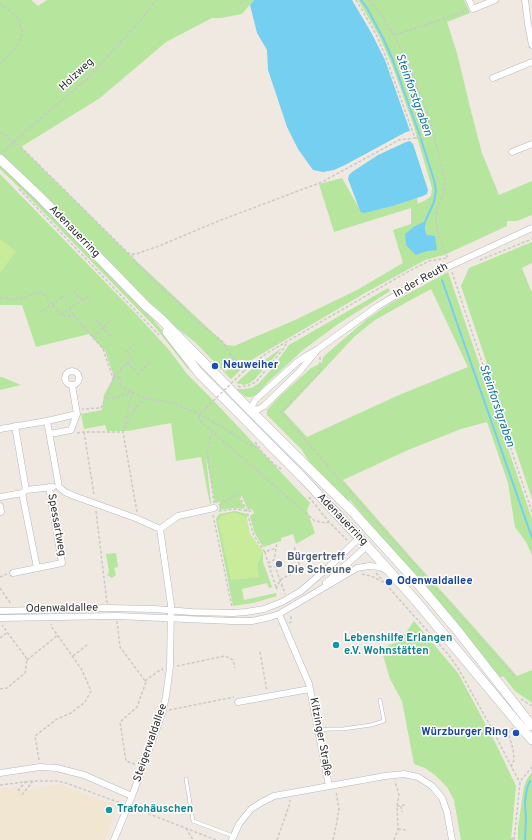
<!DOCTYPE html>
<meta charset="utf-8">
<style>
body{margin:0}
canvas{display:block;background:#efe9e1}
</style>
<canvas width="532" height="840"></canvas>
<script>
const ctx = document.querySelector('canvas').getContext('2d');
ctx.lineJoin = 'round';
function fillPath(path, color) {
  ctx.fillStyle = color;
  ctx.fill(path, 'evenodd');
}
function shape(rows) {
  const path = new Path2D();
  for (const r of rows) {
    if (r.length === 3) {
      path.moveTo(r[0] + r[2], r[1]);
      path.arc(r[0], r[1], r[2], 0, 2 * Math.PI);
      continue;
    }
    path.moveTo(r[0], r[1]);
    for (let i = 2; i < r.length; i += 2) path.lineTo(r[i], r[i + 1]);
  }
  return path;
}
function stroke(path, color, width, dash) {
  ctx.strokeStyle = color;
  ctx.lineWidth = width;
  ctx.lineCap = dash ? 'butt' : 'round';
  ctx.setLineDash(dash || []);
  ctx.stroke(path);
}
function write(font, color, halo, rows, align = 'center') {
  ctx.font = font + ' Overpass,sans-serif';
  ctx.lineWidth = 3;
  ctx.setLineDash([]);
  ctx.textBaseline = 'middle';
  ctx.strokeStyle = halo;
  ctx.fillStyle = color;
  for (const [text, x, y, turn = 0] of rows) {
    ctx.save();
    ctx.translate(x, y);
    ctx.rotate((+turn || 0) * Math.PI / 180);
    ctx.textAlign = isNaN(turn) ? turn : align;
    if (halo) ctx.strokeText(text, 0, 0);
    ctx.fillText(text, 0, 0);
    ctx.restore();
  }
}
fillPath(shape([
 [60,784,117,806,105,840,0,840,0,789,15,787,28,790]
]), '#f0e6d1');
fillPath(shape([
 [0,0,31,0,38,6,47,0,254,0,242,14,221,18,212,18,166,42,100,98,21,147,131,256,226,345,234,346,295,320,357,290,403,263,393,230,411,224,411,208,334,232,319,184,342,178,359,208,365,213,393,206,417,198,418,204,426,200,431,196,432,188,414,127,392,65,378,34,358,0,464,0,470,13,447,22,457,53,470,107,482,153,499,195,532,181,532,215,517,221,507,221,507,226,444,255,425,260,365,293,248,362,243,360,238,360,232,362,222,370,196,343,169,322,27,178,0,154],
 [426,222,425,230,427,235,428,251,416,255],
 [0,165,20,182,152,318,166,335,189,368,188,369,156,328,24,192,0,169],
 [0,174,139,317,170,351,187,374,211,398,310,503,307,510,315,533,296,544,293,534,281,538,281,541,263,547,254,532,250,516,254,513,252,509,248,510,242,496,239,497,245,509,234,508,220,510,219,506,221,505,220,502,215,503,206,456,211,503,210,504,201,457,176,461,171,423,128,431,107,431,105,425,84,429,81,414,102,410,104,395,114,377,105,351,89,334,36,347,22,305,0,305],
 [532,242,532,263,522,268,532,293,532,499,461,286,469,268],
 [448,272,532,519,532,555,526,542,515,527,508,483,487,422,461,429,408,450,343,480,414,561,455,606,517,676,532,670,532,703,515,691,503,676,499,678,364,519,365,518,350,500,348,502,311,464,301,449,267,415,267,410,280,396,311,368,322,363,323,357,367,319,391,303],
 [431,289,468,367,399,395,307,437,284,412,355,336,375,320,407,302],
 [388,288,390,291,338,324,303,350,266,384,258,394,251,397,246,397,236,389,243,389,251,388,258,384,270,371,289,345],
 [282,348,255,379,250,383,244,385,236,383,253,368],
 [240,364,246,365,231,379,224,372,235,365],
 [0,377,2,377,21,385,0,390],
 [235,511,247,514,247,518,235,513,257,565,263,551,263,562,272,587,269,588,267,583,242,589,244,600,276,593,277,596,253,603,233,606,216,519,219,514],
 [116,553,118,567,114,568,116,575,112,578,107,575,109,572,106,554],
 [414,621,458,673,495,742,516,786,511,840,461,840,454,800,447,787,435,775,425,768,414,764,402,701,390,679,381,648,400,641],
 [532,772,532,840,518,840,518,828,524,786,527,779]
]), '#b6e59e');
fillPath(shape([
 [0,239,16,251,0,273],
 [235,513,247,518,250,534,263,551,257,565,259,577,231,580,218,521,222,515]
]), '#c9ec9a');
fillPath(shape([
 [254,0,352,0,372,34,385,60,410,131,406,132,345,165,334,170,323,172,313,170,298,149,287,127,268,70,267,50,257,33,250,5],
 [410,141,413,144,428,190,427,194,423,196,393,206,365,213,361,212,359,208,348,179,349,175,352,172,378,155,406,142],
 [426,221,425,230,427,235,435,236,437,250,428,251,416,255,406,245,405,234,415,226]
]), '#75cff0');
stroke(shape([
 [361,0,367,8,383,38,392,58,419,133,434,180,436,190,434,202,425,222],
 [442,280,532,538],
 [525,840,526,818,525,802,527,788,530,781]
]), '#75cff0', 2);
const service = shape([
 [318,730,331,729,343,729,371,725,384,721,380,700],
 [186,779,193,821,233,836]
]);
const minor = shape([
 [469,0,473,9,495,0],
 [525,0,528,24,532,45],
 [493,78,532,62],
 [512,152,532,144],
 [72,378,7],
 [72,385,77,414],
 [251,411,253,404,256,399,296,363,306,356,318,349,378,306,426,277,532,228],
 [251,411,259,409,264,406,300,371,317,350],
 [15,426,26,490],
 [0,429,47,421],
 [50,434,71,430,77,414,47,421,59,487,65,492,74,496,138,519,160,529],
 [22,493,37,568],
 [0,497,22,493,26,490,53,487],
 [0,506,1,512,0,512],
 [160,529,178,516,214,508],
 [13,573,62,563,49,487],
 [326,583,367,546],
 [0,611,108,608,155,609,191,612,233,613,246,612,264,609,282,602,301,591,330,566,359,538],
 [279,614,309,684,329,786],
 [0,618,117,616,232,621,252,621,270,617,279,614,357,568,369,566,380,567,386,570],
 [238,702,310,689],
 [0,773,40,767,57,768,84,775,132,796],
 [114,840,132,796,163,711,166,696,170,667,171,605,160,529],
 [232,840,239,824,251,809,262,802,274,796,385,776,404,774,418,777,432,786,442,798,447,812,452,840]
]);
const secondary = shape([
 [0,159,40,197,146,306,160,318,212,371,251,411,353,512,419,585,457,630,532,726],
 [167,332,199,373,302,477,367,546,416,601,532,740]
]);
stroke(service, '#b4b7c1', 4);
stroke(minor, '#b4b7c1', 7);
stroke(secondary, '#b4b7c1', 10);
stroke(shape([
 [356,0,376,34,385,55,415,138,432,135],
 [369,0,381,15,394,35,414,77,427,112,445,178,445,185,443,195,439,204,436,215,436,222,439,235,448,259],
 [0,3,18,18,22,31,22,35,17,46,0,64],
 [239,3,244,0],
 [395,35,467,11],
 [0,133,6,136,23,149,128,253,132,254,136,254,159,246,221,220,322,182,399,140,415,138],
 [3,152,22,134,87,79,140,21,156,0],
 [19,189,159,335],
 [132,254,135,262,166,292,178,302,192,317,217,337,224,343,228,351,237,362],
 [480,260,532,239],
 [452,272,532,512],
 [0,298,14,299,25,298,38,292,43,293,60,314,64,316,74,316,103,349,113,378,109,390,101,408,82,409],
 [82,300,84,300,91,296],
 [69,309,82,300,73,290],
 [39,313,62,297,63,297,65,296],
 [61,315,69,309,74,316],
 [95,319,111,337],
 [93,337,111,320],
 [320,357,320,372,281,412,344,485,517,680],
 [127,362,138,374,149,363,147,361],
 [223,371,232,364,237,362,241,362,250,366],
 [244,371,267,353,411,270,429,261,447,258],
 [113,377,132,358,126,352,134,344],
 [113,378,116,377,121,378,121,381,120,384,121,387,145,398,173,403,200,414,254,447,258,446],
 [238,386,240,387,247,386,256,382,284,348,287,342],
 [206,408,200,414,199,418,201,422,315,521,327,523,328,522],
 [84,432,94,495],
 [213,432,210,438,207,451,214,503],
 [77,433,84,432,123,432,132,392,118,397,105,399],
 [255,442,262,452,276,466,283,470],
 [309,497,329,522,347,540],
 [219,505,238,493,247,511,253,534,262,548,265,552,276,548],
 [219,510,220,511,235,509,247,511,253,511],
 [96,511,107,603],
 [137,512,123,432,135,408,145,398],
 [213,515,232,607],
 [265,552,268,563],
 [269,567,275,566,285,594],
 [376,573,447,653,458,668,491,727,520,783],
 [362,574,371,576,383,582],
 [0,577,7,574],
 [276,587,268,563,274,560,277,543],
 [0,588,11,604],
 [276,589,280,580,293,573,298,567,299,564,294,546],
 [117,621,120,647,146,682,137,707,120,722,126,761,137,765],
 [289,623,291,622,291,615],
 [0,638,8,632],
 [260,652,267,691],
 [73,656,87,645],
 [27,660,58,635],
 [177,666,225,656,233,660,235,668],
 [145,681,157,672,163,669],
 [0,689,7,688,25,673,27,659,2,625],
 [521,699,532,706],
 [169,710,234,697],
 [39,760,35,736,57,719,71,713,85,702,91,691,82,670,51,626,51,624],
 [511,767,513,763,514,759,513,749,508,733,513,728],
 [0,785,33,781,58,781,66,783,123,804],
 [18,791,26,781],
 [22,795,33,781],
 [397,806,405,805],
 [401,806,402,812],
 [134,808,216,840],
 [186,828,193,840],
 [398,829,406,830],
 [277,840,290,803,290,800],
 [333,840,337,821,339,809,336,791],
 [394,840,398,829,397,806,399,795,395,781],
 [511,840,515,836],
 [514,840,520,783,522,779,532,767]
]), '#c9c9c9', 1.5, [3, 2]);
stroke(service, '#fff', 3);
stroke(minor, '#fff', 6);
stroke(secondary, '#fff', 9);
stroke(shape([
 [206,408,244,371]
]), '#c9c9c9', 1.5, [3, 2]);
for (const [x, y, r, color] of [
 [215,366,4,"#1a4fb4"],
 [279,564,4,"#5c6f8a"],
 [389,582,4,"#1a4fb4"],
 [336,645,4,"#0f9aa8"],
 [516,733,4,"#1a4fb4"],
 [109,810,4,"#0f9aa8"]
]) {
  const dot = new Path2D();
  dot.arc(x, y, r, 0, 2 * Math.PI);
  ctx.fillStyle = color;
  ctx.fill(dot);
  stroke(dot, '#fff', 1.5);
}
write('11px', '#2e2e2e', '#fff', [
 ["Holzweg",77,75,-43],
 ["Adenauerring",74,232,46],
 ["In der Reuth",421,281,-29],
 ["Adenauerring",342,520,46],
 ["Spessartweg",56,525,80],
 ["Odenwaldallee",62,609,-1],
 ["Kitzinger Straße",320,737,79],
 ["Steigerwaldallee",151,743,-71]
]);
write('bold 11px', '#164399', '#fff', [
 ["Neuweiher",223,366],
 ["Odenwaldallee",397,582],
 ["Würzburger Ring",508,733,"right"]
], 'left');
write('bold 11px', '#4e5e75', '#fff', [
 ["Bürgertreff",287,558],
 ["Die Scheune",287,571]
], 'left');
write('bold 11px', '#0d838f', '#fff', [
 ["Lebenshilfe Erlangen",344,639],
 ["e.V. Wohnstätten",344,652],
 ["Trafohäuschen",117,810]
], 'left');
write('italic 12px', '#0d6fa3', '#fff', [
 ["Steinforstgraben",413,95,70],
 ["Steinforstgraben",496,406,71]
]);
</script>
